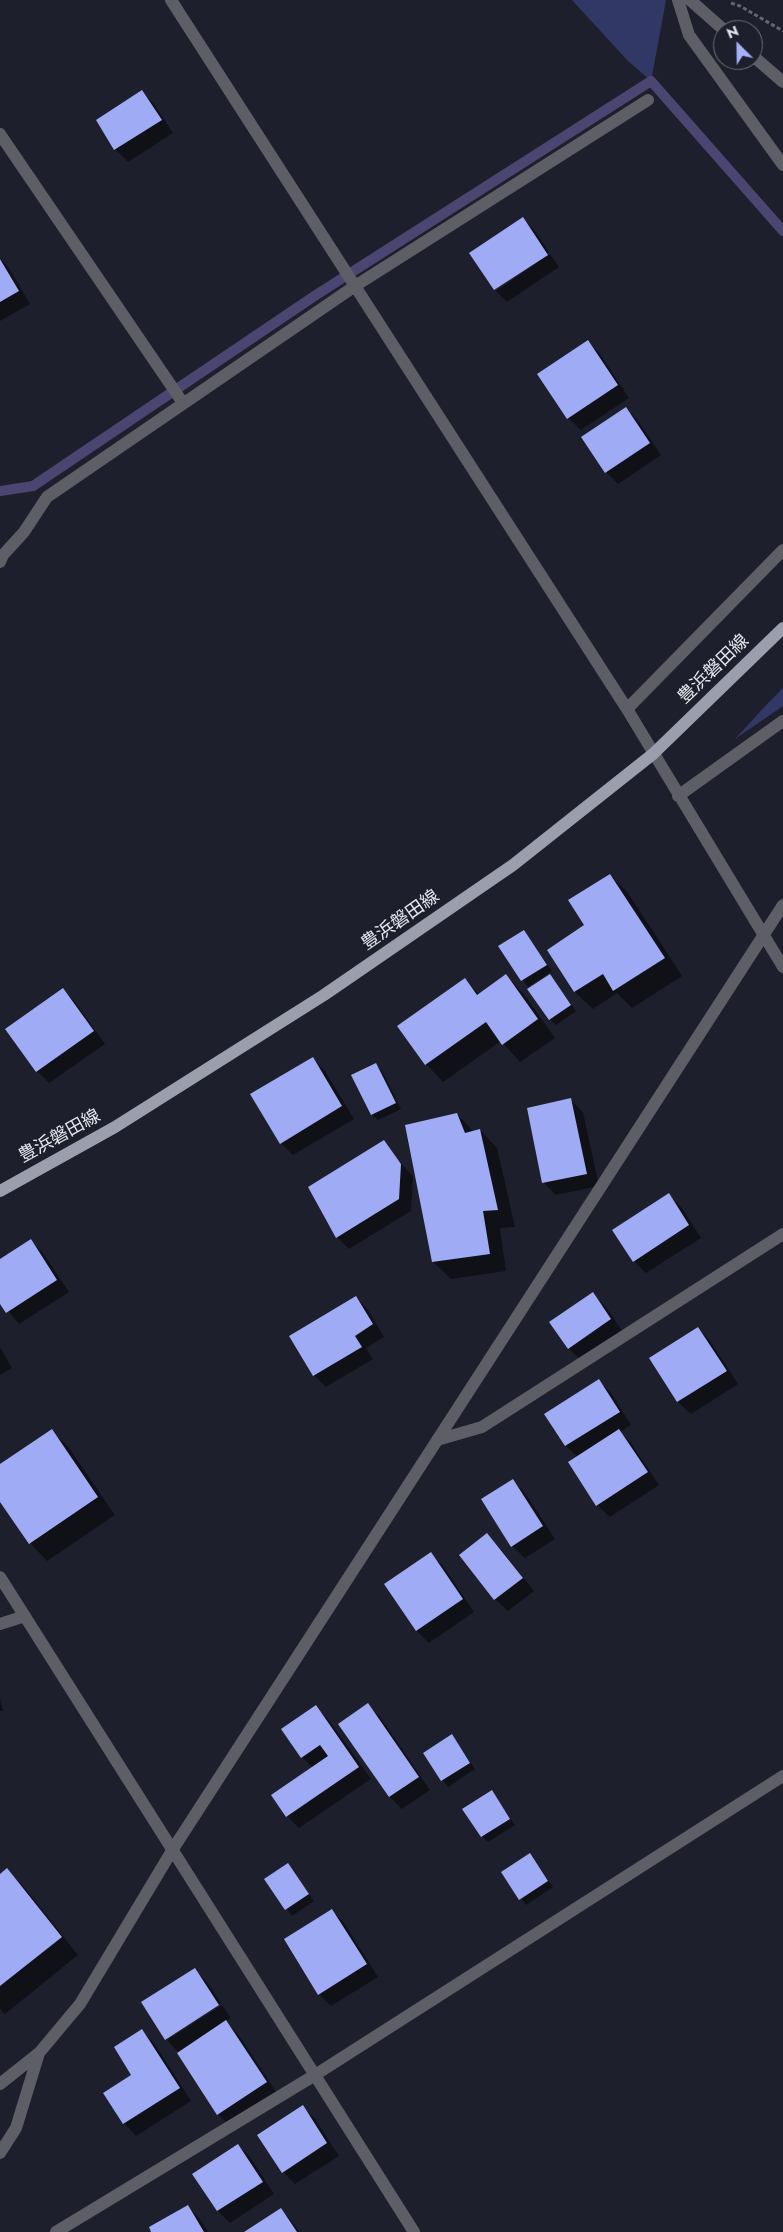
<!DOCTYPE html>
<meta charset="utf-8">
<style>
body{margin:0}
#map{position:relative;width:783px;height:2232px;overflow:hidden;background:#1d202c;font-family:Jost,sans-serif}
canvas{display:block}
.north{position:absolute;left:713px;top:20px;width:50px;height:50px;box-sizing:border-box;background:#1d202c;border:1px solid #6d6f7a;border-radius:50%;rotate:337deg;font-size:14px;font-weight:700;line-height:20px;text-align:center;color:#e4e6ee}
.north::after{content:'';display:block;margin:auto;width:18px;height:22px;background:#a5b1fc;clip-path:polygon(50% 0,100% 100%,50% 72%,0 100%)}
</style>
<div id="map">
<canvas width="783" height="2232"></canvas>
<div class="north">N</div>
</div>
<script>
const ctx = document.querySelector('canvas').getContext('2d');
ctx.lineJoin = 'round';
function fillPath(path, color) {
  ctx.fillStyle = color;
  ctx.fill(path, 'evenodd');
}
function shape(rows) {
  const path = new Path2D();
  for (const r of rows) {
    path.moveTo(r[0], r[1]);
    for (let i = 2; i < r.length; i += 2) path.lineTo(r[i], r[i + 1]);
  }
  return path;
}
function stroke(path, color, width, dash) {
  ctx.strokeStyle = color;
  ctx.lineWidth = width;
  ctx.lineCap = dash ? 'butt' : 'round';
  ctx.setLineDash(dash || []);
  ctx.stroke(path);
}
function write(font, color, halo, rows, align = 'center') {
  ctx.font = font + ' Jost,"Noto Sans JP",sans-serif';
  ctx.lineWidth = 5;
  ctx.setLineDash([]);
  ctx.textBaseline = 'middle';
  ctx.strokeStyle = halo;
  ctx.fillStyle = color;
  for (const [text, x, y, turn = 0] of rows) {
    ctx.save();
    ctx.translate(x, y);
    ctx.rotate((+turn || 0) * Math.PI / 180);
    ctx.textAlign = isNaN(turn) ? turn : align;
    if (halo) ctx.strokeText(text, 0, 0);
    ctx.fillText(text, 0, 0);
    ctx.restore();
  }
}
fillPath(shape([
 [572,0,666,0,651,81,627,60],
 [783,688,783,706,735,739,769,702]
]), '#323866');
fillPath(shape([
 [142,92,154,104,173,133,128,162,115,149,97,120],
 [522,218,535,231,549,252,496,288,496,290,471,253],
 [550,254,559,267,507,302,496,291],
 [0,258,9,268,30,304,0,321],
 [587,341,600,354,629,398,581,430,568,418,539,374],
 [626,408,638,421,661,455,618,484,606,472],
 [610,875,628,893,682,976,632,1008,617,993,593,1009,575,992,548,950,586,925],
 [524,931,552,971,528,987,500,946],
 [506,976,523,993,555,1038,520,1062,501,1041,443,1082,426,1064,465,980,479,994],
 [550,976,576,1011,556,1025,550,1019],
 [63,989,75,1002,105,1044,49,1083,37,1071],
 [312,1058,325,1071,354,1119,293,1155,281,1143],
 [376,1065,382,1071,401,1109,378,1120,372,1114],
 [571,1100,583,1112,599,1186,556,1195,543,1182],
 [457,1114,474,1132,480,1130,497,1148,515,1227,500,1228,506,1271,451,1279,433,1262],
 [383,1142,413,1177,411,1211,349,1249,337,1237],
 [669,1195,681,1207,701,1238,646,1273,634,1261],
 [31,1241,43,1253,69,1292,19,1324,0,1301,0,1261],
 [593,1294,605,1306,623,1332,581,1360,568,1348],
 [356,1297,368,1310,384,1337,366,1348,373,1359,326,1387,314,1375],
 [698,1328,710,1341,738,1384,691,1414,678,1402,651,1358],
 [0,1347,12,1368,0,1375],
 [599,1381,611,1393,631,1425,620,1432,631,1443,659,1485,610,1517,597,1505,578,1457,566,1446,546,1414],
 [51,1430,69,1448,115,1515,47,1561,30,1543,0,1499,0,1465],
 [513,1481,525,1493,555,1539,525,1558,512,1546],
 [487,1535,499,1547,534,1591,508,1611,495,1599,461,1555],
 [430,1554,443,1566,474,1612,429,1643,417,1631,386,1585],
 [0,1699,3,1711,0,1711],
 [367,1705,380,1717,430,1790,402,1809,390,1797,339,1724],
 [316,1707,328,1719,371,1779,299,1828,287,1816,313,1768,302,1757],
 [452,1736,475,1769,448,1787,424,1754],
 [491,1792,515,1825,488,1842,482,1836],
 [530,1854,553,1887,526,1905,502,1872],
 [287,1864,314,1901,292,1916,266,1879],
 [7,1870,24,1887,78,1955,5,2014,0,2009,0,1875],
 [332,1910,344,1923,378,1977,331,2006,319,1994],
 [195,1970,207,1982,221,2003,167,2037,167,2040,222,2005,231,2018,225,2021,238,2034,278,2095,230,2126,218,2114,179,2053,166,2039],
 [142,2031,154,2043,191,2101,136,2136,124,2123],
 [302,2107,315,2119,339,2156,295,2184,283,2172],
 [238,2145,250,2157,274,2194,230,2223,218,2211,193,2174],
 [188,2207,200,2219,208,2232,153,2232],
 [281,2209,300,2232,246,2232]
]), '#0007');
stroke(shape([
 [0,491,33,486,316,295,651,81,783,231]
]), '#4b4571', 10);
fillPath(shape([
 [142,90,162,120,114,150,96,120],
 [523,217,548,255,494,290,469,253],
 [0,259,19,291,0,302],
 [588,340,618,385,567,419,537,374],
 [626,407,650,443,605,473,581,437],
 [610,874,665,958,613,991,603,974,574,992,547,950,584,925,568,900],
 [524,930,547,965,521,981,498,946],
 [506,974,538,1019,502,1045,486,1022,425,1065,397,1026,465,978,477,995],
 [550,974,571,1005,549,1020,527,989],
 [63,988,94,1031,36,1072,5,1029],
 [313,1057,342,1106,280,1144,250,1094],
 [376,1063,396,1103,371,1115,351,1075],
 [571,1098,587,1174,542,1183,527,1108],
 [457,1113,465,1133,480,1129,498,1210,483,1211,490,1254,432,1262,405,1125],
 [384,1140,401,1164,399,1199,336,1238,308,1187],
 [669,1193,689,1225,633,1262,612,1230],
 [31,1239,57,1280,6,1313,0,1304,0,1259],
 [593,1292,611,1319,568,1349,549,1322],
 [356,1296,373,1324,355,1336,362,1347,313,1376,289,1336],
 [698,1327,727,1371,677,1402,649,1358],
 [599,1379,620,1412,565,1446,544,1414],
 [52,1429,98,1497,29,1544,0,1502,0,1464],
 [619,1429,648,1472,596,1506,568,1462],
 [513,1479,543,1526,511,1547,481,1499],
 [487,1533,523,1578,494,1600,459,1555],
 [431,1552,463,1599,416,1631,384,1584],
 [368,1703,419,1777,389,1797,338,1724],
 [316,1705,359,1767,286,1817,271,1795,328,1756,320,1745,301,1758,281,1729],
 [452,1734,470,1763,441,1781,423,1753],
 [492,1790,510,1819,481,1837,462,1809],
 [530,1853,548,1881,519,1900,501,1872],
 [288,1863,309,1894,285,1910,264,1879],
 [7,1868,62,1937,0,1986,0,1874],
 [332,1909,367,1964,318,1995,284,1939],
 [195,1968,219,2005,165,2040,141,2002],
 [226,2020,267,2082,217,2115,177,2053],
 [142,2029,180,2088,123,2124,103,2093,131,2075,114,2047],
 [303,2105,327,2143,282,2173,257,2135],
 [238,2144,263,2182,217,2211,192,2174],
 [188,2205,204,2232,151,2232,149,2227],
 [281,2208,297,2232,244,2232]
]), '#9fabf4');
stroke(shape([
 [731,3,740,6,783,31]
]), '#636670', 3, [4, 2.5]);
stroke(shape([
 [171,0,627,709,783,967],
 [678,0,689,35,783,165],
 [690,0,724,30],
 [753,56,783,82],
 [0,134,183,403],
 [0,562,3,555,24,532,47,497,355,286,648,100],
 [627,709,783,550],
 [678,796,783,721],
 [437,1440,482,1427,783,1234],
 [0,1577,414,2232],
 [0,1624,25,1616],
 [0,2084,39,2053,80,2004,173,1849,783,905],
 [0,2153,16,2128,39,2053],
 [56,2232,315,2075,783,1776]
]), '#5e5f66', 12);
stroke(shape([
 [0,1191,115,1127,324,995,513,865,653,754,783,628]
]), '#9b9eac', 12);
write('18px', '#e4e6ee', '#1d202c', [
 ["豊浜磐田線",714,670,-44],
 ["豊浜磐田線",401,921,-35],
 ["豊浜磐田線",60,1137,-29]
]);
</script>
